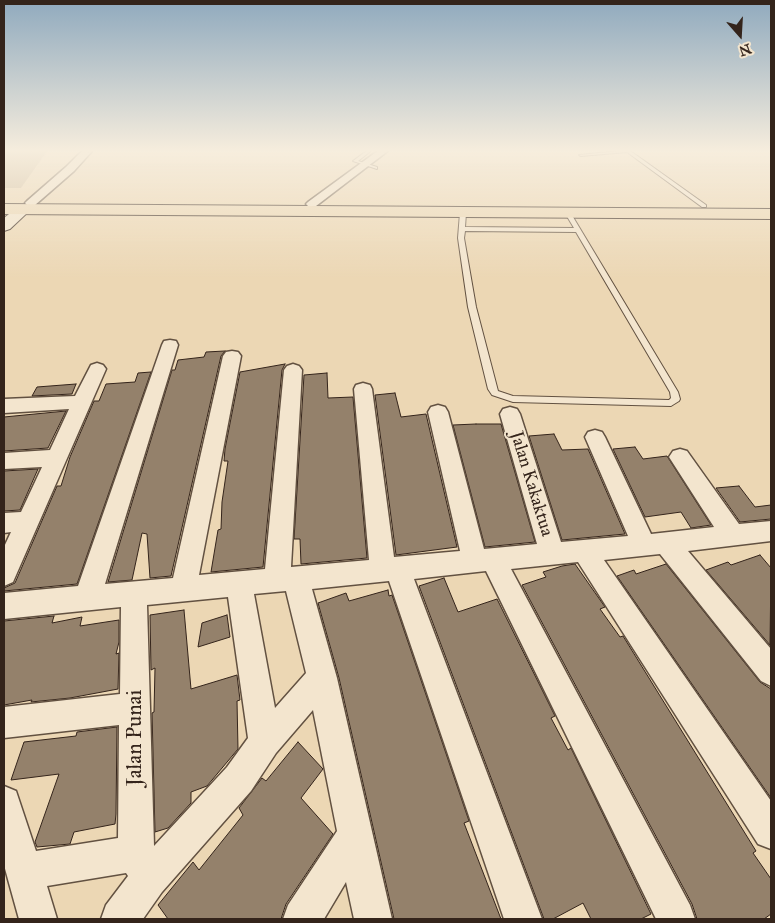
<!DOCTYPE html>
<style>
body{margin:0}
#map{position:relative;width:775px;height:923px;overflow:hidden;background:#ecd7b4;font-family:"IM FELL Great Primer",serif}
canvas{display:block}
.frame{position:absolute;inset:0;border:5px solid #34241b;pointer-events:none}
.north{position:absolute;left:715px;top:10px;width:50px;height:50px;-webkit-text-stroke:4px #f3e5ce;paint-order:stroke;rotate:161deg;font-size:14px;font-weight:700;line-height:20px;text-align:center;color:#34241b}
.north::after{content:'';display:block;margin:auto;width:18px;height:22px;background:#34241b;clip-path:polygon(50% 0,100% 100%,50% 72%,0 100%)}
</style>
<div id="map">
<canvas width="775" height="923"></canvas>
<div class="frame"></div>
<div class="north">N</div>
</div>
<script>
const ctx = document.querySelector('canvas').getContext('2d');
ctx.lineJoin = 'round';
function fillPath(path, color) {
  ctx.fillStyle = color;
  ctx.fill(path, 'evenodd');
}
function shape(rows) {
  const path = new Path2D();
  for (const r of rows) {
    path.moveTo(r[0], r[1]);
    for (let i = 2; i < r.length; i += 2) path.lineTo(r[i], r[i + 1]);
  }
  return path;
}
function stroke(path, color, width, dash) {
  ctx.strokeStyle = color;
  ctx.lineWidth = width;
  ctx.lineCap = dash ? 'butt' : 'round';
  ctx.setLineDash(dash || []);
  ctx.stroke(path);
}
function write(font, color, halo, rows, align = 'center') {
  ctx.font = font + ' "IM FELL Great Primer",serif';
  ctx.lineWidth = 4;
  ctx.setLineDash([]);
  ctx.textBaseline = 'middle';
  ctx.strokeStyle = halo;
  ctx.fillStyle = color;
  for (const [text, x, y, turn = 0] of rows) {
    ctx.save();
    ctx.translate(x, y);
    ctx.rotate((+turn || 0) * Math.PI / 180);
    ctx.textAlign = isNaN(turn) ? turn : align;
    if (halo) ctx.strokeText(text, 0, 0);
    ctx.fillText(text, 0, 0);
    ctx.restore();
  }
}
fillPath(shape([
 [4,150,48,150,21,188,4,188]
]), '#cdb99a');
const building = shape([
 [225,351,221,356,171,576,150,578,147,534,142,533,132,580,108,582,172,370,175,370,178,360,204,357,206,352,225,351],
 [285,364,282,370,263,567,211,572,218,530,221,529,222,502,228,461,224,461,225,449,240,372,285,364],
 [151,372,77,584,4,591,4,588,15,583,57,486,61,486,70,457,94,401,99,401,106,384,135,382,138,373,151,372],
 [327,373,328,398,353,397,367,558,301,564,300,539,294,539,304,375,327,373],
 [76,384,72,394,32,396,37,387,76,384],
 [395,393,401,417,426,414,457,547,396,555,375,395,395,393],
 [66,411,48,448,4,451,4,417,66,411],
 [476,424,501,424,535,542,485,547,453,425,476,424],
 [554,434,562,450,588,449,625,534,562,540,529,436,554,434],
 [635,447,643,459,667,456,711,525,691,528,681,512,645,517,613,449,635,447],
 [38,469,20,510,4,511,4,471,38,469],
 [739,486,755,507,771,505,771,519,740,522,716,488,739,486],
 [760,555,771,568,770,645,706,570,728,562,731,565,760,555],
 [575,564,605,607,600,609,620,637,623,636,756,851,753,853,771,879,771,914,764,919,697,919,692,904,522,585,546,577,543,572,562,566,575,564],
 [666,564,760,682,771,689,771,798,617,576,634,570,636,574,666,564],
 [444,578,458,612,497,599,555,716,551,718,568,750,571,748,651,914,641,919,591,919,583,903,553,919,544,919,419,586,444,578],
 [388,590,389,596,392,595,469,821,464,823,501,919,394,919,339,678,318,603,346,593,349,601,388,590],
 [184,610,191,689,237,675,240,700,237,701,238,749,207,786,191,792,191,803,168,828,155,832,152,713,154,712,155,668,151,670,150,615,184,610],
 [227,615,230,637,198,647,202,623,227,615],
 [54,616,52,623,82,617,80,626,119,620,119,642,116,654,119,653,118,689,70,698,31,702,32,700,4,705,4,621,54,616],
 [117,727,116,814,115,824,74,832,70,844,37,847,35,842,59,774,11,780,24,742,76,736,77,732,117,727],
 [298,742,323,769,301,798,333,834,286,904,281,919,168,919,158,905,193,862,199,870,243,815,239,808,262,778,266,781,298,742]
]);
fillPath(building, '#94816b');
stroke(building, '#34241b', 1);
const lane = shape([
 [368,150,372,150,358,161,377,167,377,169,353,161,368,150],
 [629,150,706,205,706,207,702,207,627,152,581,156,579,155,629,150],
 [463,211,466,213,465,227,574,228,565,213,570,212,678,392,680,399,679,401,671,406,513,402,492,395,488,389,468,307,458,238,460,213,463,211],
 [465,231,576,232,670,392,671,398,669,400,513,396,498,391,476,307,464,238,465,231]
]);
const street = shape([
 [83,150,93,150,74,171,35,205,27,205,25,203,27,201,66,167,83,150],
 [379,150,389,150,316,206,308,206,306,204,308,202,379,150],
 [170,340,176,341,178,345,105,584,173,578,223,356,226,352,232,351,238,352,241,356,199,575,265,569,284,370,287,366,293,364,299,366,302,370,291,567,369,560,354,389,356,385,363,383,370,385,372,389,394,557,460,551,428,412,431,407,438,405,445,407,448,412,484,549,537,544,500,414,503,409,510,407,517,409,520,414,561,542,628,536,585,437,588,432,595,430,602,432,605,437,651,534,714,527,669,457,673,451,680,449,687,451,739,524,771,521,771,541,688,551,771,649,771,686,761,681,660,554,604,560,771,801,771,849,758,844,578,562,511,569,690,905,695,919,656,919,486,571,414,579,542,919,504,919,389,581,312,589,337,678,392,919,354,919,346,882,324,919,283,919,288,905,337,831,313,710,276,753,251,791,162,892,143,919,101,919,106,905,128,876,126,873,47,886,57,919,19,919,4,865,4,786,16,791,36,851,118,838,119,725,4,738,4,707,120,694,121,607,4,619,4,593,78,586,162,345,164,341,170,340],
 [286,591,306,673,275,708,254,594,286,591],
 [228,597,248,738,227,767,154,846,147,605,228,597],
 [97,363,103,365,106,369,13,582,4,586,4,547,11,532,4,533,4,513,21,512,42,467,4,469,4,453,50,450,69,409,4,413,4,399,75,396,91,365,97,363]
]);
const secondary = shape([
 [19,208,24,210,27,213,10,229,4,231,4,218,14,210,19,208]
]);
const highway = shape([
 [4,204,771,209,771,219,4,214,4,204]
]);
stroke(lane, '#625141', 2);
stroke(street, '#625141', 3);
stroke(secondary, '#34241b', 2);
stroke(highway, '#34241b', 2);
fillPath(lane, '#f3e5ce');
fillPath(street, '#f3e5ce');
fillPath(secondary, '#f3e5ce');
fillPath(highway, '#ecd7b4');
const sky = ctx.createLinearGradient(0, 0, 0, 279);
sky.addColorStop(0, '#90aabe');
sky.addColorStop(0.54, '#f6eddd');
sky.addColorStop(1, '#f6eddd00');
ctx.fillStyle = sky;
ctx.fillRect(0, 0, 775, 279);
write('18px', '#34241b', '#f3e5ce', [
 ["Jalan Kakaktua",531,484,73]
]);
write('21px', '#34241b', '#f3e5ce', [
 ["Jalan Punai",136,738,-90]
]);
</script>
